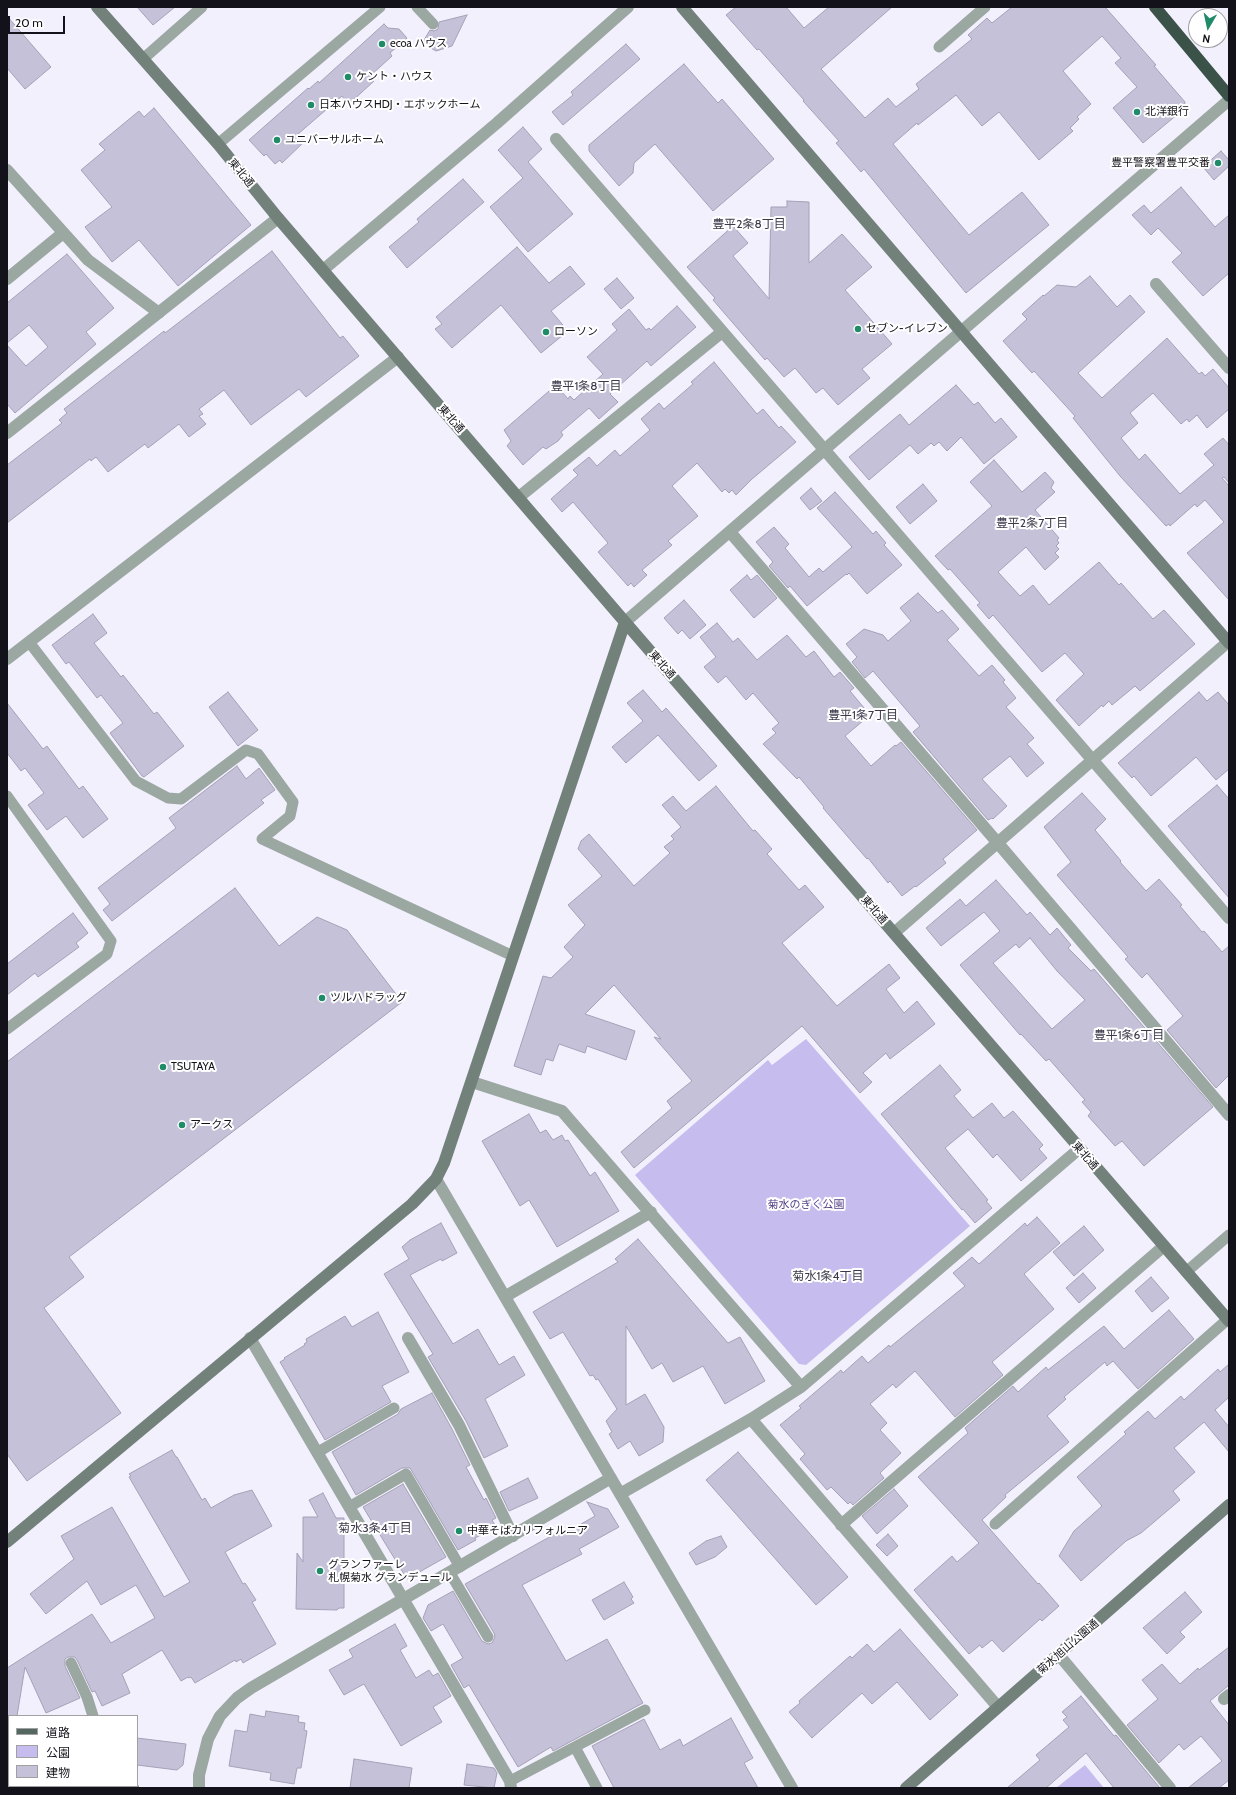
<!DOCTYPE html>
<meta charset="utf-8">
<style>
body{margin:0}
#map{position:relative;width:1236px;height:1795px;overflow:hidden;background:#f3f0fe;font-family:Cabin,"Noto Sans JP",sans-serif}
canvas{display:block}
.frame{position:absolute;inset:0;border:8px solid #13121a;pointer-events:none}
.legend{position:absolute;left:8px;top:1715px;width:130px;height:72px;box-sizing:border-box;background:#fff;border:1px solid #a1a0a3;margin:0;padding:5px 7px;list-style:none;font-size:12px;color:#13121a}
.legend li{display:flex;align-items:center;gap:8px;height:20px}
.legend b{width:20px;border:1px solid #a1a0a3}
.north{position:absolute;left:1188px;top:8px;width:40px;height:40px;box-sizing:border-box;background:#fff;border:1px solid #a1a0a3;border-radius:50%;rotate:189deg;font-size:11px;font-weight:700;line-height:16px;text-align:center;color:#13121a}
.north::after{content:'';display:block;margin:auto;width:14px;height:18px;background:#1f8b69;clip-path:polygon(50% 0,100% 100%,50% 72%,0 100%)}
.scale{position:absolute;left:8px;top:16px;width:57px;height:18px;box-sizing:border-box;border:2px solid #13121a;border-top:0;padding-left:5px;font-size:12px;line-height:14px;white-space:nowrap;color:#13121a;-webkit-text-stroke:3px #fff;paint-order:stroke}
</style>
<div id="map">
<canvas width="1236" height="1795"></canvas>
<div class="frame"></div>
<ul class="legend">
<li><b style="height:5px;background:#54685f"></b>道路</li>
<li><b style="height:11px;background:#c6bced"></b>公園</li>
<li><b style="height:11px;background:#c5c1d8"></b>建物</li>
</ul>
<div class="north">N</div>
<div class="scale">20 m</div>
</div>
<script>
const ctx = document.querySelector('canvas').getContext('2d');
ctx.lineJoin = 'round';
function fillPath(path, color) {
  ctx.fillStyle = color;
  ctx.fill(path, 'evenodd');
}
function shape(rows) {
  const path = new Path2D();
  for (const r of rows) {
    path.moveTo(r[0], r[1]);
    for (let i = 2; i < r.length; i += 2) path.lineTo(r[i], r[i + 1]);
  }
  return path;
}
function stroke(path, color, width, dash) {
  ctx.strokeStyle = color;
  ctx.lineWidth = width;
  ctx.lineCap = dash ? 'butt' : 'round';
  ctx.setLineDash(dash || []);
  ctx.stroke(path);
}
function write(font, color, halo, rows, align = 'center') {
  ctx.font = font + ' Cabin,"Noto Sans JP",sans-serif';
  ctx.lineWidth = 4;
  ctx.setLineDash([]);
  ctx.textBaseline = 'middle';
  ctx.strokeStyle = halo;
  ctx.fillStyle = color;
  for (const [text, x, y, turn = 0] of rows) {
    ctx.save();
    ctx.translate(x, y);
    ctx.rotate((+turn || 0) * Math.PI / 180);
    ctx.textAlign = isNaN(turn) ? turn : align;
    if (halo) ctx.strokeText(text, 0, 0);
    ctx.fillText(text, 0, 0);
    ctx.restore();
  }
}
fillPath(shape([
 [806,1039,970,1226,806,1365,799,1364,635,1175,768,1060,772,1065],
 [1085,1765,1104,1788,1056,1788]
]), '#c6bced');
const building = shape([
 [137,7,175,7,153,25,137,7],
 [736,7,786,7,804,28,829,7,892,7,821,69,865,118,888,98,896,107,919,89,916,84,972,39,968,35,987,18,992,23,1012,7,1105,7,1156,65,1154,66,1185,102,1184,109,1143,143,1113,108,1137,87,1115,63,1121,58,1102,36,1063,71,1091,104,1077,117,1079,119,1070,128,1073,131,1039,160,999,112,982,126,956,95,918,125,917,123,893,144,969,235,1022,192,1049,225,966,293,864,169,861,172,836,143,839,141,803,101,804,100,759,49,757,50,726,15,736,7],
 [467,15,452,46,436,51,429,47,424,40,430,30,434,31,438,29,439,22,467,15],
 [7,16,51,67,25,89,7,68,7,16],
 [384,24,388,28,399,29,407,38,390,53,392,56,370,76,374,81,349,104,342,96,298,134,305,141,282,163,280,160,275,164,266,154,264,156,249,140,308,88,309,89,318,81,319,83,384,24],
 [626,44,640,59,563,125,552,112,573,95,571,92,626,44],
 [684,64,718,103,722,99,774,159,713,211,655,144,634,163,633,173,619,186,589,151,589,145,684,64],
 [154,108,251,225,178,286,139,240,112,262,85,227,112,207,81,170,105,150,99,144,139,111,144,117,154,108],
 [523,127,542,149,528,162,573,214,528,252,490,207,523,178,498,150,523,127],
 [1221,151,1229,160,1229,166,1214,180,1203,167,1221,151],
 [463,179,484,202,407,268,389,247,419,222,417,219,463,179],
 [1181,187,1215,227,1229,215,1229,273,1203,296,1172,262,1182,253,1158,228,1151,235,1132,215,1144,205,1151,213,1181,187],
 [787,201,809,202,809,263,842,234,872,267,845,290,892,344,862,369,870,378,838,405,823,388,816,393,795,368,784,377,767,358,765,360,713,300,715,298,687,267,733,226,748,243,733,256,769,299,771,207,787,207,787,201],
 [517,247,549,283,570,266,585,284,551,311,568,331,541,353,501,305,452,348,435,329,442,324,436,317,517,247],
 [272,251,340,338,343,336,359,356,306,397,299,389,251,425,224,390,199,409,203,414,199,416,206,424,189,437,179,424,148,448,145,444,108,472,96,457,91,461,90,459,7,523,7,465,62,423,59,420,67,413,64,409,164,331,165,333,272,251],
 [67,254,114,308,86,332,96,344,15,413,7,404,7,345,26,366,48,347,29,325,7,343,7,303,67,254],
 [1090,276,1117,307,1130,295,1145,312,1078,373,1102,398,1167,338,1199,374,1202,372,1205,376,1213,369,1229,388,1229,409,1207,428,1197,415,1189,422,1187,419,1181,424,1153,393,1130,413,1138,423,1121,438,1139,460,1145,454,1180,494,1214,465,1204,454,1223,438,1229,445,1229,483,1224,477,1222,478,1229,486,1229,600,1187,553,1224,522,1205,500,1197,507,1195,504,1170,526,1169,524,1166,526,1120,476,1073,418,1075,416,1034,371,1032,373,1003,341,1027,319,1022,314,1043,295,1044,296,1057,285,1076,287,1090,276],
 [617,278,634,298,621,309,604,289,617,278],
 [677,306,696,327,651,366,647,361,610,394,618,402,599,419,589,408,561,432,563,435,558,441,546,449,543,447,523,465,507,446,511,441,504,430,556,385,568,399,570,396,574,400,603,374,587,357,617,330,612,324,629,309,646,330,649,328,651,330,677,306],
 [714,362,757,414,763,409,779,428,781,426,796,442,752,479,736,495,732,490,729,493,725,489,722,492,697,463,672,486,698,516,668,541,672,545,642,570,647,575,634,587,631,583,628,586,598,552,608,543,573,502,562,512,551,499,578,475,573,470,589,457,597,466,615,450,620,456,650,430,641,419,659,403,664,409,693,384,691,382,714,362],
 [956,385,974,405,978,402,995,423,1001,418,1017,437,984,464,961,437,947,451,939,442,934,446,931,443,918,454,910,445,869,480,849,457,900,414,909,425,956,385],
 [994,460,1022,492,1045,472,1054,482,1051,488,1055,492,1035,510,1059,538,1057,540,1059,543,1056,546,1059,549,1055,553,1059,557,1045,570,1026,547,998,572,1020,596,1033,585,1049,605,1099,562,1119,585,1121,583,1153,619,1164,610,1195,644,1140,691,1135,686,1112,705,1109,701,1103,707,1102,705,1079,726,1056,700,1084,674,1065,653,1042,672,993,615,989,619,977,605,980,603,950,569,948,570,935,556,992,506,970,482,994,460],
 [923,484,937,501,910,524,896,507,923,484],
 [811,488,822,501,810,510,800,498,811,488],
 [835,492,873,534,876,531,886,543,884,545,902,565,867,594,849,573,847,575,846,574,807,606,790,586,788,588,769,566,773,562,756,542,774,527,789,544,785,548,809,577,819,568,823,572,852,547,817,508,835,492],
 [747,575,751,580,757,575,777,598,754,618,730,590,747,575],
 [918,593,938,613,942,610,959,629,947,640,979,676,992,665,1005,680,1003,682,1016,698,1006,707,1034,738,1027,744,1044,763,1027,777,1010,756,982,779,1007,806,993,819,992,818,988,820,913,732,920,726,903,706,873,671,865,678,852,662,857,657,846,644,864,629,883,635,888,641,911,621,900,608,918,593],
 [684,600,706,625,690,639,682,630,678,634,664,618,684,600],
 [93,614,107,633,94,643,121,677,123,675,154,714,157,712,184,746,144,777,142,776,110,733,123,723,101,695,97,698,69,662,66,664,52,645,93,614],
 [717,623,733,642,738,638,757,660,787,635,806,657,814,651,834,677,840,672,854,688,850,691,870,715,845,736,871,766,895,745,896,746,901,742,977,830,943,859,946,863,916,887,915,886,902,896,890,881,888,883,868,858,867,859,823,808,824,807,799,777,797,779,763,744,776,733,772,729,779,723,753,693,746,700,726,676,718,683,704,667,716,657,700,637,717,623],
 [643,690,662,712,666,708,717,766,699,781,658,735,626,763,612,747,643,721,627,703,643,690],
 [228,692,258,730,238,746,209,707,228,692],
 [1199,692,1207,701,1218,692,1229,705,1229,769,1216,780,1196,757,1151,796,1134,776,1132,778,1118,763,1199,692],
 [7,703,43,749,47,746,79,789,83,786,108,819,83,838,66,816,47,830,28,805,44,793,25,768,21,771,7,753,7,703],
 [237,766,246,779,259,768,275,790,261,800,264,803,112,921,103,910,110,904,98,888,176,828,169,818,237,766],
 [1217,785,1229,799,1229,898,1168,826,1217,785],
 [716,786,753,831,755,830,772,849,767,854,799,890,805,885,824,907,782,943,837,1006,889,964,900,978,886,989,904,1013,917,1001,935,1024,890,1059,886,1053,863,1073,872,1082,860,1093,802,1026,634,1168,621,1152,672,1108,667,1101,692,1081,654,1037,661,1039,614,985,585,1014,635,1031,626,1060,587,1046,585,1053,559,1044,553,1061,546,1059,541,1075,514,1066,543,976,551,978,573,957,564,947,585,925,568,905,602,876,578,849,581,841,589,834,634,886,670,853,664,847,674,839,671,836,681,827,662,805,673,796,686,811,716,786],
 [1082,793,1106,819,1095,830,1121,861,1120,862,1146,891,1159,879,1182,905,1180,906,1202,932,1204,931,1222,952,1229,946,1229,1075,1216,1088,1167,1030,1183,1016,1147,973,1142,978,1125,959,1128,957,1057,875,1071,862,1044,827,1082,793],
 [996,880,1027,915,1030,912,1050,935,1057,928,1071,945,1068,948,1091,971,1094,969,1213,1107,1144,1166,1122,1141,1115,1146,1088,1116,1091,1112,1082,1102,1085,1100,1049,1059,1046,1061,1021,1034,1020,1035,960,965,1000,931,984,912,941,946,926,928,960,899,966,906,996,880],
 [1030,938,1057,971,1085,1000,1052,1029,993,963,1016,944,1019,948,1030,938],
 [235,888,279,946,317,917,347,930,402,1002,69,1257,84,1277,44,1308,121,1413,27,1481,7,1454,7,1062,235,888],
 [73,913,88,933,76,943,79,947,38,977,35,973,7,995,7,964,73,913],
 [940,1065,961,1090,954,1096,973,1118,992,1103,1004,1118,1013,1111,1043,1145,1039,1149,1047,1158,1021,1181,997,1154,993,1158,968,1129,945,1148,988,1200,986,1201,992,1208,975,1223,963,1209,962,1210,881,1114,940,1065],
 [529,1114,540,1133,546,1130,553,1140,562,1135,565,1141,568,1140,590,1176,595,1172,619,1211,557,1247,529,1200,520,1206,482,1141,529,1114],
 [1037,1217,1060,1243,1024,1274,1054,1309,992,1362,1003,1375,955,1417,915,1371,896,1388,893,1384,870,1404,887,1423,880,1430,901,1453,880,1473,884,1478,853,1505,850,1502,848,1504,831,1487,827,1490,800,1459,805,1454,780,1425,801,1408,799,1406,841,1370,843,1373,862,1356,868,1363,889,1345,890,1347,965,1286,953,1273,972,1257,979,1264,1025,1223,1027,1226,1037,1217],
 [441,1223,457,1253,442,1261,441,1259,410,1275,453,1344,478,1329,499,1365,514,1356,525,1375,485,1399,508,1446,484,1458,466,1421,428,1357,433,1354,384,1274,409,1259,402,1247,410,1240,441,1223],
 [1084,1226,1104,1250,1074,1276,1053,1252,1084,1226],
 [638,1239,728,1343,740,1337,765,1381,725,1404,703,1366,673,1382,662,1363,652,1369,626,1326,626,1405,645,1394,664,1427,663,1442,639,1456,630,1441,618,1449,609,1434,612,1432,606,1421,617,1409,598,1379,596,1380,593,1375,590,1376,563,1332,550,1339,533,1312,618,1262,615,1259,638,1239],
 [1083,1273,1096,1288,1079,1303,1066,1288,1083,1273],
 [1151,1277,1169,1298,1152,1312,1135,1291,1151,1277],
 [1169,1310,1194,1339,1138,1389,1113,1361,1107,1366,1105,1362,1064,1397,1066,1399,1047,1416,1069,1442,1005,1495,1006,1497,982,1520,1038,1584,1039,1583,1059,1606,1042,1621,1040,1619,1003,1652,992,1640,982,1648,980,1645,969,1654,914,1590,952,1556,957,1562,979,1543,918,1477,968,1433,965,1428,1013,1386,1018,1392,1046,1367,1048,1370,1104,1326,1124,1349,1169,1310],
 [378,1312,409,1372,382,1386,391,1402,325,1440,280,1362,285,1359,284,1358,305,1345,304,1344,307,1342,306,1339,345,1316,352,1327,378,1312],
 [1229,1364,1229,1397,1215,1410,1229,1427,1229,1452,1204,1422,1174,1448,1195,1472,1173,1491,1180,1500,1141,1533,1126,1541,1081,1581,1059,1556,1074,1531,1102,1506,1077,1477,1126,1434,1124,1432,1148,1411,1155,1419,1181,1396,1184,1400,1218,1369,1220,1372,1229,1364],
 [432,1393,452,1429,470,1465,466,1467,484,1500,486,1498,496,1518,492,1520,496,1527,475,1538,476,1540,458,1550,410,1468,402,1468,356,1495,332,1452,398,1414,401,1409,432,1393],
 [172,1450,176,1457,177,1457,202,1500,205,1498,211,1508,234,1495,252,1490,272,1526,225,1552,243,1584,245,1583,256,1600,252,1602,276,1644,243,1663,241,1659,236,1662,235,1660,195,1683,191,1677,189,1678,188,1677,181,1681,162,1650,122,1674,130,1693,102,1706,95,1691,92,1692,77,1660,75,1657,68,1657,65,1659,65,1666,80,1698,46,1713,25,1667,17,1716,9,1716,9,1724,7,1724,7,1668,92,1614,111,1643,155,1618,136,1585,101,1605,87,1581,46,1614,30,1594,74,1559,61,1536,112,1507,164,1597,190,1582,129,1477,131,1476,129,1474,172,1450],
 [738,1452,848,1577,816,1605,706,1480,738,1452],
 [528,1478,538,1498,509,1511,500,1492,528,1478],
 [403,1484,446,1557,407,1579,363,1507,403,1484],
 [894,1489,908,1506,877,1534,862,1516,894,1489],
 [323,1493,336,1518,344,1518,344,1608,339,1608,337,1610,296,1609,297,1553,303,1562,303,1517,318,1517,309,1500,323,1493],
 [587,1502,608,1509,619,1527,579,1549,582,1554,522,1585,566,1661,607,1639,643,1703,553,1751,551,1747,518,1767,469,1685,464,1688,451,1665,463,1658,443,1624,431,1631,423,1618,428,1605,453,1591,482,1641,488,1644,492,1643,495,1637,494,1633,465,1584,544,1540,567,1528,569,1531,595,1516,587,1502],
 [888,1534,898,1546,887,1556,876,1545,888,1534],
 [721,1536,727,1547,715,1557,696,1565,689,1553,706,1541,721,1536],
 [624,1582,633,1597,631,1599,634,1603,604,1620,592,1600,624,1582],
 [1185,1592,1202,1612,1180,1632,1185,1637,1167,1654,1143,1628,1185,1592],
 [395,1624,407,1646,400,1650,416,1678,429,1670,433,1676,438,1673,451,1696,433,1707,442,1722,401,1746,364,1684,344,1695,329,1670,353,1657,349,1650,395,1624],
 [900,1629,958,1695,930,1720,897,1682,872,1704,862,1693,812,1738,789,1712,800,1703,799,1701,850,1656,852,1658,867,1644,874,1652,900,1629],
 [1229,1647,1229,1685,1210,1701,1229,1725,1229,1780,1219,1788,1188,1788,1222,1761,1201,1736,1184,1750,1179,1744,1159,1763,1127,1725,1158,1699,1142,1680,1162,1664,1180,1684,1198,1668,1199,1670,1229,1647],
 [1081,1696,1114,1736,1116,1735,1160,1788,1114,1788,1086,1753,1046,1788,1007,1788,1040,1760,1036,1755,1069,1727,1063,1720,1067,1717,1062,1712,1081,1696],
 [266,1711,299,1716,298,1722,305,1723,304,1730,307,1731,301,1768,297,1768,294,1784,270,1780,271,1773,229,1766,235,1730,247,1732,250,1714,265,1717,266,1711],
 [731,1718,753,1758,744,1763,758,1788,614,1788,592,1746,644,1719,660,1750,680,1739,683,1746,731,1718],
 [137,1738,186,1744,183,1765,177,1770,137,1765,137,1738],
 [354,1759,412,1768,409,1788,350,1788,354,1759],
 [467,1764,494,1768,497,1773,494,1788,464,1785,467,1764]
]);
fillPath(building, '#c5c1d8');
stroke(building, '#a5a0b7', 1);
stroke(shape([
 [417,7,433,24],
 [939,47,985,7],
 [143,59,202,7],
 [218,144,380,7],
 [29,642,136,781,168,798,181,799,246,750,258,754,293,802,290,816,262,839,513,956],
 [7,796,111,941,107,954,7,1029],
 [1186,1272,1229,1235],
 [318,1452,394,1408],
 [349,1507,406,1474,460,1567],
 [995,1524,1228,1319],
 [450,1573,488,1637],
 [71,1663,87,1697,93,1716],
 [575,1747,597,1788],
 [510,1781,645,1710]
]), '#9ba7a1', 11);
stroke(shape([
 [556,139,1229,918],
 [7,170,88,260,159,313],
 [323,270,497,123,628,7],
 [7,279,63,233],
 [1156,284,1229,368],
 [7,433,278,218],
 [519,497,722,332],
 [730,532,997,842,1229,1115],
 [625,622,1229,100],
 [7,659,398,357],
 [894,933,1229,641],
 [472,1082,562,1111,801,1387],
 [436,1179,792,1788],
 [506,1296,651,1212],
 [250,1338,510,1781,511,1788],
 [408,1338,459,1425,513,1536],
 [751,1419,801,1387,1079,1149],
 [620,1494,751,1419,998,1707],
 [841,1525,1164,1246],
 [1059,1655,1170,1788],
 [1224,1699,1229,1695],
 [199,1788,199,1775,208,1739,220,1716,237,1698,251,1688,611,1478]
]), '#9ba7a1', 12);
stroke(shape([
 [97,7,218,144,278,218,625,622,1229,1321],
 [682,7,1229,643],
 [7,1542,412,1204,436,1179,444,1163,625,622],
 [906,1788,1229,1505]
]), '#72827b', 12);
stroke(shape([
 [7,1767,9,1767],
 [120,1786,133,1788]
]), '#54685f', 12);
stroke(shape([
 [1155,7,1229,96]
]), '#3b5248', 12);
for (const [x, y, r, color] of [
 [382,44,4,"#1f8b69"],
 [348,77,4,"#1f8b69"],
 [311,105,4,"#1f8b69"],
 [1137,112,4,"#1f8b69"],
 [277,140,4,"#1f8b69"],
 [1218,163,4,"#1f8b69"],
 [858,329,4,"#1f8b69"],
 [546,332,4,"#1f8b69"],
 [322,998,4,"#1f8b69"],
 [163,1067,4,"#1f8b69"],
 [182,1125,4,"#1f8b69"],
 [459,1531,4,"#1f8b69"],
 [320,1571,4,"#1f8b69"]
]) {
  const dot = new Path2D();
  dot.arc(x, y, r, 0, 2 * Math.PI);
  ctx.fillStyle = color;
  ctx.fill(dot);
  stroke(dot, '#fff', 1.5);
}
write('11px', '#13121a', '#fff', [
 ["ecoa ハウス",390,44],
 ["ケント・ハウス",356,77],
 ["日本ハウスHDJ・エポックホーム",319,105],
 ["北洋銀行",1145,112],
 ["ユニバーサルホーム",285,140],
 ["豊平警察署豊平交番",1210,163,"right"],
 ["セブン-イレブン",866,329],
 ["ローソン",554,332],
 ["ツルハドラッグ",330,998],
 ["TSUTAYA",171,1067],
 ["アークス",190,1125],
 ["中華そばカリフォルニア",467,1531],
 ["グランファーレ",328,1565],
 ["札幌菊水 グランデュール",328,1578]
], 'left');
write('11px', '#13121a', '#fff', [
 ["東北通",241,173,51],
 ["東北通",451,419,49],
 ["東北通",662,665,49],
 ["東北通",874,910,49],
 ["東北通",1085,1156,49],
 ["菊水旭山公園通",1068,1647,-41]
]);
write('11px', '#574388', '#fff', [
 ["菊水のぎく公園",806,1205]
]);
write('12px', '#3c394b', '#fff', [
 ["豊平2条8丁目",749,224],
 ["豊平1条8丁目",586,386],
 ["豊平2条7丁目",1032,523],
 ["豊平1条7丁目",863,715],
 ["豊平1条6丁目",1129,1035],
 ["菊水1条4丁目",828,1276],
 ["菊水3条4丁目",375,1528]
]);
</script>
